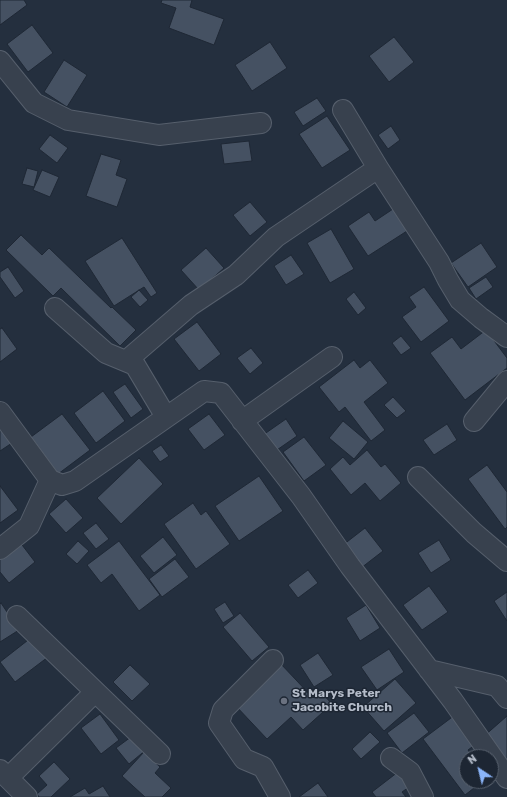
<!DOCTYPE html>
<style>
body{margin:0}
#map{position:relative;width:507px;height:797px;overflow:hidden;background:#242f3e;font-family:Rubik,sans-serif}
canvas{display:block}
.north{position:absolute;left:459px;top:749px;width:40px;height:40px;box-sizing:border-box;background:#1d2633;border:1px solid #59626f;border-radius:50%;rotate:325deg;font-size:11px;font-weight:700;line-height:16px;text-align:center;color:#b4bcc9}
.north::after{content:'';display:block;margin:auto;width:14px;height:18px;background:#8ab4f8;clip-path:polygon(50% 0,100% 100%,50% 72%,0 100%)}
</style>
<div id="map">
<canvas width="507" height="797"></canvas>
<div class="north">N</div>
</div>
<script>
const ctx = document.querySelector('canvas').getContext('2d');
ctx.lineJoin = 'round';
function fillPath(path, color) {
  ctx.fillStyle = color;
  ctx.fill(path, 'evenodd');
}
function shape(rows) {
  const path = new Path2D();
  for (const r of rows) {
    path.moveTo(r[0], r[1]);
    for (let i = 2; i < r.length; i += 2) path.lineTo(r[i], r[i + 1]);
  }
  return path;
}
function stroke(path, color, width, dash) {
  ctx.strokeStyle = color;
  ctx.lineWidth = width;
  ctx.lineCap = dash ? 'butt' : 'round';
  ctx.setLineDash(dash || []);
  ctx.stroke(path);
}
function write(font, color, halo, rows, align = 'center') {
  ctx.font = font + ' Rubik,sans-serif';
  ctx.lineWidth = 3;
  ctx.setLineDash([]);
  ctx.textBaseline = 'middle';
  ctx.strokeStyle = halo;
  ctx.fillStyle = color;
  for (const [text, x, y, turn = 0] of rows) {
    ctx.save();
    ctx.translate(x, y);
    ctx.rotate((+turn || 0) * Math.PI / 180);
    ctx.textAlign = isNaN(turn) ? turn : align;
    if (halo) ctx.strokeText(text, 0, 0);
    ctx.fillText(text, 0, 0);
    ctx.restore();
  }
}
const building = shape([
 [0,0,24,0,27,5,0,25,0,0],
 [162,0,192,0,190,7,224,19,214,45,169,28,176,8,161,3,162,0],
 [32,25,53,53,28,72,7,44,32,25],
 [394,37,414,62,389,82,369,56,394,37],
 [270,42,287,68,252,91,235,65,270,42],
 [64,60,87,75,67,107,44,92,64,60],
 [317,98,326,111,303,126,294,112,317,98],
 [327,116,350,150,322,168,299,134,327,116],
 [391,126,400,140,388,149,378,135,391,126],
 [50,135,68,148,57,163,39,149,50,135],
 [249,141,252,161,224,164,221,144,249,141],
 [101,154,121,160,116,175,127,179,117,207,86,196,101,154],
 [27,168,38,171,34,187,22,184,27,168],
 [42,170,59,177,50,197,33,190,42,170],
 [250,202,267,222,250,236,233,215,250,202],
 [393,209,407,231,368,256,348,226,369,212,375,221,393,209],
 [331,229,354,269,330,283,307,243,331,229],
 [21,235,42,255,49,248,111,308,112,307,136,330,120,346,61,288,53,296,6,250,21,235],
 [122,238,157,293,151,297,144,287,114,306,85,261,122,238],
 [481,243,497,267,468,287,451,263,481,243],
 [206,248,224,268,199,290,181,270,206,248],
 [291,255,304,274,286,285,274,266,291,255],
 [8,267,24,291,15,298,0,277,0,272,8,267],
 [486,277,493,287,476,299,469,288,486,277],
 [424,287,449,321,421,342,402,317,416,307,409,297,424,287],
 [139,290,148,300,140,307,131,297,139,290],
 [354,292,366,308,358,315,346,299,354,292],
 [197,322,221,354,199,371,174,339,197,322],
 [2,328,17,349,0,362,0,329,2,328],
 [486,330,507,358,507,368,465,400,430,353,452,337,461,349,486,330],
 [401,336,411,348,401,355,392,343,401,336],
 [251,348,263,363,250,374,237,358,251,348],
 [354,360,360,368,370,360,388,383,364,402,385,430,371,441,345,407,339,412,319,387,354,360],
 [125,384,143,409,131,418,113,392,125,384],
 [103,391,125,421,96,443,74,413,103,391],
 [393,397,406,411,397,418,384,405,393,397],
 [62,414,90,450,58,474,31,437,62,414],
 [209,414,225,435,204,450,188,429,209,414],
 [0,419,15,441,0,451,0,419],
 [286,419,297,436,274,452,263,435,286,419],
 [343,421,368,442,354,459,329,438,343,421],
 [447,424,457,440,434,455,423,440,447,424],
 [304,437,326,465,304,481,283,452,304,437],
 [161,445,169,456,160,462,152,451,161,445],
 [367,450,381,467,385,464,401,483,380,501,365,483,351,495,330,469,343,457,350,465,367,450],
 [139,458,163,484,121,524,97,498,139,458],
 [487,465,507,492,507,527,505,529,468,479,487,465],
 [259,476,283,511,239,541,215,506,259,476],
 [0,486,18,510,0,523,0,486],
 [66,499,83,518,66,533,49,514,66,499],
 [193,503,201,515,206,511,230,544,196,569,164,524,193,503],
 [96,523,109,539,96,549,83,533,96,523],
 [365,528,383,551,361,568,343,545,365,528],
 [16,537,35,562,9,583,0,572,0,558,16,537],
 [163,537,177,555,154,573,140,556,163,537],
 [439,540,451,560,431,573,418,553,439,540],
 [78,541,89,551,77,564,66,554,78,541],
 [119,541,160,595,139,611,112,574,101,583,87,565,119,541],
 [175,559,189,577,162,597,149,579,175,559],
 [308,570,318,583,298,598,288,585,308,570],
 [429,586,448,612,422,630,403,605,429,586],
 [507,592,507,621,494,601,507,592],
 [225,602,234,616,223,623,214,609,225,602],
 [1,603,19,630,0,642,0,604,1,603],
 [366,605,380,628,360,641,346,618,366,605],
 [240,613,269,647,252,661,223,627,240,613],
 [32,637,48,657,15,682,0,662,32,637],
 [389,649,404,672,377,690,361,667,389,649],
 [318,653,333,675,314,687,300,665,318,653],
 [280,663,313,698,320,691,332,704,303,730,291,717,267,739,235,705,280,663],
 [130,665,150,684,132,701,113,682,130,665],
 [395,679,416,703,384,731,363,707,395,679],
 [414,713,429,732,402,753,387,733,414,713],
 [100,714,119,740,101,754,81,728,100,714],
 [455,715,476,744,468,750,473,757,467,757,467,781,483,781,465,795,423,739,455,715],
 [507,716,507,765,483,737,507,716],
 [370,732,380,742,361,759,352,749,370,732],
 [135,734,147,749,129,764,116,748,135,734],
 [144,752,160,767,155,773,171,788,162,797,145,797,122,776,144,752],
 [54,762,70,779,51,797,39,797,37,794,47,785,39,776,54,762],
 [398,772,409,787,402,792,406,797,376,797,372,792,398,772],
 [318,783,328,797,299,797,318,783],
 [103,786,110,797,70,797,85,788,89,794,103,786]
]);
fillPath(building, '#455162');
stroke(building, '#1f2835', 1);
const street = shape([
 [0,61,34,103,68,120,159,135,261,123],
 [343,110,378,168],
 [55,308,106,353,135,365,166,417],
 [126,361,191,305,236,275,276,237,378,168,439,262,448,280,460,300,481,318,507,337],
 [0,412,50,480,62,485,75,481,204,391,221,393,301,496,350,566,453,701,507,778],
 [242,421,332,357],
 [474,421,507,381],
 [418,477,474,533,507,561],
 [0,549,29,526,50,480],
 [17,616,160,754],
 [273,660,223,710,219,723,244,759,263,767,280,797],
 [429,670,497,686,507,698],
 [391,758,410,772,423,797],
 [0,770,27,797],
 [8,778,95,692]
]);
stroke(street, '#565f6c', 22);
stroke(street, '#38414e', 20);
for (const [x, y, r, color] of [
 [284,701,4,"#6b7280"]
]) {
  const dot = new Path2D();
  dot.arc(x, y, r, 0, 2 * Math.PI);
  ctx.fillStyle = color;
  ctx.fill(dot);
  stroke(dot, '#1d2633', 1.5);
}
write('bold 12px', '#b4bcc9', '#1d2633', [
 ["St Marys Peter",292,694],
 ["Jacobite Church",292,708]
], 'left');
</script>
